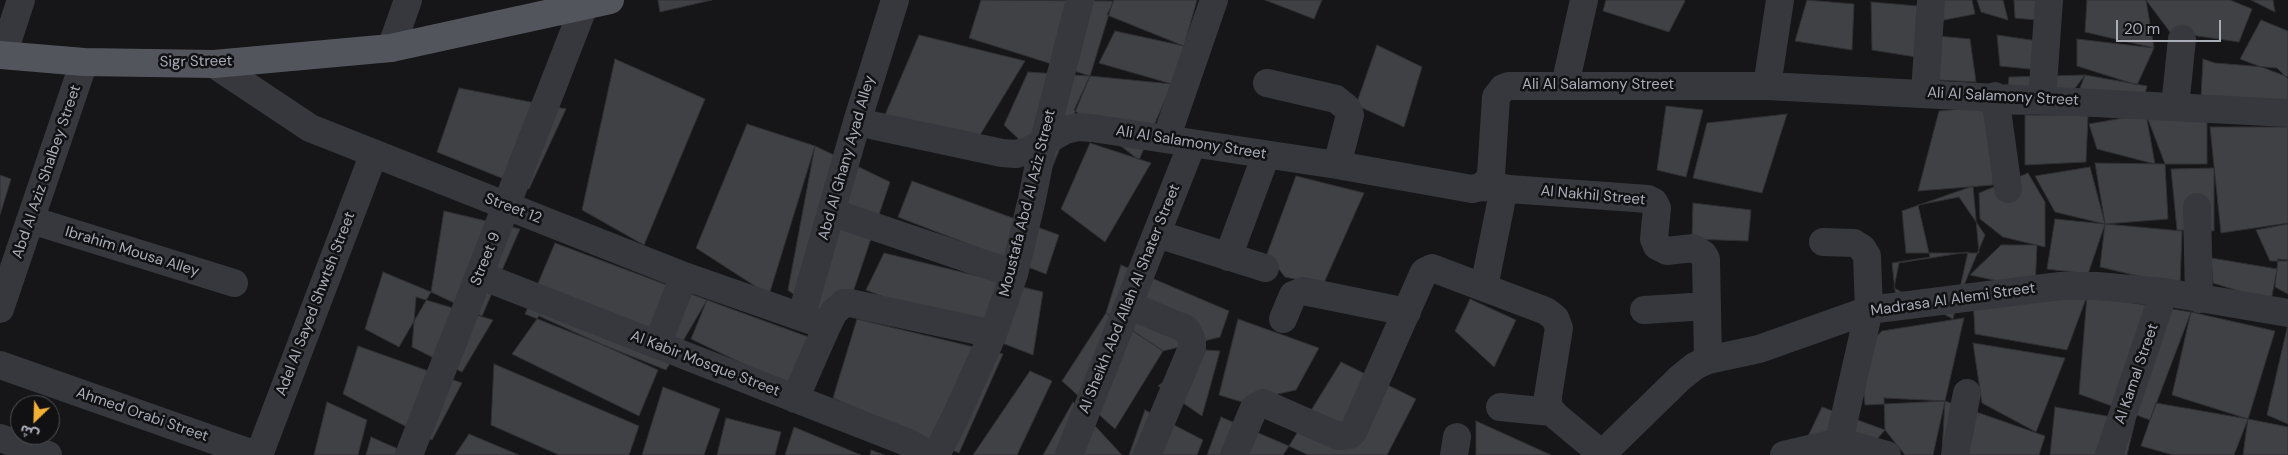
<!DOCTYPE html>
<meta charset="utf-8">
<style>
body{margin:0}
#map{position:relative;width:2288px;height:455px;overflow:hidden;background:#161618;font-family:"DM Sans","Noto Sans Arabic",sans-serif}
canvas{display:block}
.north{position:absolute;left:10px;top:395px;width:50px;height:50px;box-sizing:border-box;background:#111113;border:1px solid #4d4f55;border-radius:50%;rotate:204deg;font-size:14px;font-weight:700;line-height:20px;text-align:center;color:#a8adb8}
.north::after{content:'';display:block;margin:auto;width:18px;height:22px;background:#f2b134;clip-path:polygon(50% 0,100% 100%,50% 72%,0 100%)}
.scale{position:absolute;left:2116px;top:20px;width:105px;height:22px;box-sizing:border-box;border:2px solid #a8adb8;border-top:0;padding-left:6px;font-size:15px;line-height:18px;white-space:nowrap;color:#a8adb8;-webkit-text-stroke:4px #111113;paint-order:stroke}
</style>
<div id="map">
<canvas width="2288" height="455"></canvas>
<div class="north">ش</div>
<div class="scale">20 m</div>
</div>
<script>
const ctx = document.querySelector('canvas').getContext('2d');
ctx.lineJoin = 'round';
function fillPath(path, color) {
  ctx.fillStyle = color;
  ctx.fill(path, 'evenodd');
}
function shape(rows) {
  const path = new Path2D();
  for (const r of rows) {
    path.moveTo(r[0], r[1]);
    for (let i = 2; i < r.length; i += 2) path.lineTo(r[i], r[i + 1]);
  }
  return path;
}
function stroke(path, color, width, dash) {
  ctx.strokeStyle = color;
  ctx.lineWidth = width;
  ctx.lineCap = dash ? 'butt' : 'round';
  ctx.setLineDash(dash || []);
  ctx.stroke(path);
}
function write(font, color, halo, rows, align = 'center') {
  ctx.font = font + ' "DM Sans",sans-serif';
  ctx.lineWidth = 5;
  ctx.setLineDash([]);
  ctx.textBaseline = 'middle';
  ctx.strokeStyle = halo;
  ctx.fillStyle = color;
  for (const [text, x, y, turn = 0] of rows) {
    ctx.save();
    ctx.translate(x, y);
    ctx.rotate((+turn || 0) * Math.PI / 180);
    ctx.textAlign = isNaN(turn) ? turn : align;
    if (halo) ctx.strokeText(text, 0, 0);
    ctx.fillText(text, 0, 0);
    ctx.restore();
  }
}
const building = shape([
 [658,0,712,0,660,12,658,0],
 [981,0,1113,1,1090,76,969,38,981,0],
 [1114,0,1197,0,1184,46,1107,15,1114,0],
 [1265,0,1322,0,1314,19,1265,0],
 [1606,0,1684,0,1685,1,1669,32,1603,11,1606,0],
 [1807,0,1854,4,1852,50,1795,41,1807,0],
 [1941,0,1972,0,1975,14,1939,21,1941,0],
 [1977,0,2003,0,2008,20,1981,12,1977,0],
 [2014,0,2040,0,2037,20,2015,18,2014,0],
 [2087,0,2146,0,2154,48,2085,32,2087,0],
 [2146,0,2230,0,2252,9,2239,42,2170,32,2146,0],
 [2251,0,2273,0,2275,12,2251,0],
 [1871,2,1918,6,1922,58,1872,50,1871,2],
 [2261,20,2288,31,2288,77,2240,59,2261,20],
 [1115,31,1184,46,1172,84,1099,63,1115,31],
 [919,35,1025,61,980,135,885,115,919,35],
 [1997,35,2038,41,2039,70,2000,66,1997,35],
 [1938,36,1970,39,1976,82,1937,80,1938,36],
 [2077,39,2154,48,2137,85,2077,66,2077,39],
 [1377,45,1422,67,1404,127,1356,105,1377,45],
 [615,59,705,99,644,245,582,210,615,59],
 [2203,59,2215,63,2277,68,2288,79,2288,125,2201,98,2203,59],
 [1028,72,1090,76,1051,170,1004,125,1028,72],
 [2085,75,2147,86,2140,115,2070,115,2085,75],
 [2085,75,2055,115,2005,114,2009,77,2085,75],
 [1090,76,1172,84,1139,160,1074,110,1090,76],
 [459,88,566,109,529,189,437,152,459,88],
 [1666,106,1703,110,1686,177,1657,170,1666,106],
 [1996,106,1993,185,1918,191,1939,111,1996,106],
 [1787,114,1762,193,1693,178,1707,123,1787,114],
 [2146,114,2207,116,2207,164,2165,164,2146,114],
 [2146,114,2155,164,2097,149,2089,124,2146,114],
 [2025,115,2088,115,2086,162,2025,165,2025,115],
 [747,124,815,146,769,295,696,248,747,124],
 [2210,127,2288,127,2288,223,2221,233,2210,127],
 [1090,143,1151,163,1105,242,1061,209,1090,143],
 [815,146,890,182,840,331,788,290,815,146],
 [2095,163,2165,164,2168,219,2105,224,2095,163],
 [2090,167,2105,224,2055,212,2035,176,2090,167],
 [2214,168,2214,231,2177,230,2171,169,2214,168],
 [2028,173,2045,202,2045,247,2003,237,1980,219,1979,193,2028,173],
 [0,175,11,179,0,215,0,175],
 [1296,176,1364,193,1323,285,1285,277,1267,254,1296,176],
 [912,181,1059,235,1046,274,898,217,912,181],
 [1973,186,1979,253,1906,253,1902,211,1973,186],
 [1959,197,1985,235,1962,290,1896,299,1892,263,1930,257,1918,205,1959,197],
 [1693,203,1751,210,1748,241,1692,239,1693,203],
 [444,211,520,229,482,316,431,292,444,211],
 [2055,219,2105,224,2088,274,2047,269,2055,219],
 [2105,224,2182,231,2180,286,2100,267,2105,224],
 [2288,224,2288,261,2270,261,2256,230,2288,224],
 [555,243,707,300,666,370,525,314,555,243],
 [2001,245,2037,245,2035,289,1970,275,2001,245],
 [1968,252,1953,319,1894,288,1899,263,1968,252],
 [884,253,1043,292,1033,355,866,290,884,253],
 [2211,258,2277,269,2271,301,2213,283,2211,258],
 [2278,259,2288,260,2288,294,2275,287,2278,259],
 [1121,265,1229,311,1220,337,1163,351,1106,313,1121,265],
 [383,272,431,292,399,347,365,329,383,272],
 [2087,296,2191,312,2150,420,2079,394,2087,296],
 [2087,296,2067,350,1975,334,1973,297,2087,296],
 [416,297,493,320,462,372,412,347,416,297],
 [1470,299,1516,320,1494,367,1455,331,1470,299],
 [707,300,814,339,792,387,691,339,707,300],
 [2191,312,2275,331,2248,419,2172,395,2191,312],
 [1106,313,1163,351,1115,429,1062,381,1106,313],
 [539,316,658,370,639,416,512,354,539,316],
 [1964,318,1945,401,1865,405,1860,351,1882,331,1964,318],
 [857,319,1003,354,959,453,833,398,857,319],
 [1238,319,1319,348,1296,390,1242,402,1219,395,1238,319],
 [2288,324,2288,424,2267,415,2288,324],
 [1973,343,2065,358,2036,432,1982,403,1973,343],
 [358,346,462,383,432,440,343,394,358,346],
 [1206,350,1220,351,1202,416,1158,386,1206,350],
 [1341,362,1416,399,1387,455,1308,455,1289,446,1341,362],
 [494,364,639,426,629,455,559,455,491,425,494,364],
 [1030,371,1052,381,1017,455,973,455,1030,371],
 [663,387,720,409,704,455,642,455,663,387],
 [1884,398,1945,401,1933,455,1905,455,1885,430,1884,398],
 [1945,401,2045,436,2039,455,1948,455,1942,452,1945,401],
 [327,402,367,420,358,455,314,455,327,402],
 [1073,402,1122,455,1043,455,1073,402],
 [2156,403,2248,419,2234,455,2173,455,2141,446,2156,403],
 [1822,407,1885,430,1863,455,1799,455,1822,407],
 [2055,407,2135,421,2127,455,2050,455,2055,407],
 [1145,410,1203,440,1197,455,1129,455,1145,410],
 [1221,417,1289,446,1283,455,1207,455,1221,417],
 [726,418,781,432,775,455,717,455,726,418],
 [2248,419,2288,427,2288,455,2243,455,2248,419],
 [1476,421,1551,455,1476,455,1476,421],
 [794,427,861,455,785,455,794,427],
 [469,434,519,455,455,455,469,434],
 [371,437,412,455,366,455,371,437],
 [871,450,885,455,870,455,871,450]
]);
fillPath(building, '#404145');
stroke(building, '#303034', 1);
stroke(shape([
 [391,48,408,0],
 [3,55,21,0],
 [214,64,310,128,684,276,827,326],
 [1267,83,1336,99,1347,108,1350,115,1337,165],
 [1565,85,1584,0],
 [1767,86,1780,0],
 [1925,93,1931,0],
 [1995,96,2008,189],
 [2042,99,2049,0],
 [2175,107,2182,39],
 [857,122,1002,153,1016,154,1030,150,1065,130,1078,127,1092,128,1337,165,1472,189,1481,187,1487,182,1491,175,1496,97,1503,88,1509,86,1767,86,2288,113],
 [1166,139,1214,0],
 [1481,187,1648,199,1654,202,1657,208,1654,239,1657,246,1667,251,1693,248,1703,254,1706,259,1708,360],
 [2197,207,2199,299],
 [831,212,1014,274],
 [31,220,234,283],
 [1157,234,1265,268],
 [1823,242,1854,243,1862,248,1867,256,1869,310,1836,455],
 [1228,257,1266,155],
 [479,275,909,443,929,455],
 [1484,287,1504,188],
 [1128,305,1186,329,1192,340,1192,348,1147,455],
 [0,309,84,62],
 [1644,310,1707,306],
 [801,317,857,122,895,0],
 [1283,319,1293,295,1303,291,1407,312],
 [657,345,684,276],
 [0,365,256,455],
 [795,399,827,326,834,312,844,303,850,303,993,334],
 [1500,407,1551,412],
 [0,438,48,455],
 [259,455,374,153],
 [409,455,584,6],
 [936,455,955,418,993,334,1014,274,1032,199,1043,144,1080,0],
 [1069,455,1192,144],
 [1234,455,1254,408,1263,403,1338,436,1349,435,1353,432,1424,272,1432,268,1546,311,1555,318,1559,328,1548,396,1548,407,1556,416,1603,455],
 [1454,455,1457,437],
 [1601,455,1680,378,1695,366,1708,360,1759,349,1869,310,2060,286,2097,286,2164,292,2288,313],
 [1784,455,1840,442,1887,455],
 [1955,455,1967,393],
 [2109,455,2164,292]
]), '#37383d', 28);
stroke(shape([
 [0,55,84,62,214,64,391,48,610,0]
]), '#53555c', 28);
write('15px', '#a8adb8', '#111113', [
 ["Sigr Street",196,62,-1],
 ["Ali Al Salamony Street",1598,85],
 ["Ali Al Salamony Street",2003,97,3],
 ["Ali Al Salamony Street",1191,143,9],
 ["Abd Al Ghany Ayad Alley",847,158,-74],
 ["Abd Al Aziz Shalbey Street",47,172,-71],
 ["Al Nakhil Street",1593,196,5],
 ["Moustafa Abd Al Aziz Street",1028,203,-76],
 ["Street 12",513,209,21],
 ["Ibrahim Mousa Alley",132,252,17],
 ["Street 9",486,259,-68],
 ["Al Sheikh Abd Allah Al Shater Street",1130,299,-68],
 ["Madrasa Al Alemi Street",1953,300,-8],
 ["Adel Al Sayed Shwtsh Street",316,304,-69],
 ["Al Kabir Mosque Street",705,364,21],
 ["Al Kamal Street",2137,374,-71],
 ["Ahmed Orabi Street",142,415,19]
]);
</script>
